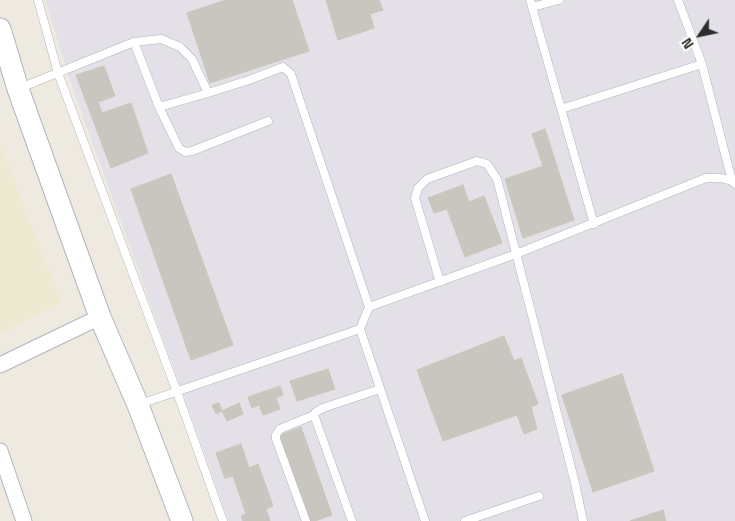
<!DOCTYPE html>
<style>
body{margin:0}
#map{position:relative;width:735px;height:521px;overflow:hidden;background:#eeeae0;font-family:"Space Grotesk",sans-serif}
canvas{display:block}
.north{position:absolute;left:675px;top:10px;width:50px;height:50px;-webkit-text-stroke:4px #fff;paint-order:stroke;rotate:236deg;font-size:14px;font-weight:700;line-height:20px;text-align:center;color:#2d2d2d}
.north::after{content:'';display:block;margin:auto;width:18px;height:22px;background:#2d2d2d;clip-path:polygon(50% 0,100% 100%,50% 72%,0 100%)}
</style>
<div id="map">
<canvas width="735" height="521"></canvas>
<div class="north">N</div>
</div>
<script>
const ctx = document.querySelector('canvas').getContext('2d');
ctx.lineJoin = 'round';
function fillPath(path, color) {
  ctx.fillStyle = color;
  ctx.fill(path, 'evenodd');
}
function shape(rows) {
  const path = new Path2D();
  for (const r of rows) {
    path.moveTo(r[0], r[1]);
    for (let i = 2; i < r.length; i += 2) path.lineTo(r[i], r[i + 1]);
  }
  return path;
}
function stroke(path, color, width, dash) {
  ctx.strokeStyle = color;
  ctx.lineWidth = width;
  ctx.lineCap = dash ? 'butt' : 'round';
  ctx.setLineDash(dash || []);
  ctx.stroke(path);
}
fillPath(shape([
 [45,0,735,0,735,521,229,521,72,86]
]), '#e3e0e7');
fillPath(shape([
 [0,144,61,302,0,334]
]), '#eee9d1');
const building = shape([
 [226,0,292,0,309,51,210,83,187,13,226,0],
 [326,0,379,0,383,10,370,14,374,28,338,40,326,0],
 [104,66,115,96,98,102,102,113,131,103,148,153,111,168,76,75,104,66],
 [545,129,574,220,523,238,505,179,543,166,532,134,545,129],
 [171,174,233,345,191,360,131,189,171,174],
 [463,185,469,202,484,196,502,243,465,257,447,209,434,213,428,198,463,185],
 [504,336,514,361,521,358,538,404,531,407,537,429,524,434,517,415,443,441,417,370,504,336],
 [328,369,335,389,297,401,290,381,328,369],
 [622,374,654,471,593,492,562,395,622,374],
 [280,386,283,395,276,398,280,409,263,415,259,405,252,408,248,397,280,386],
 [219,403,222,411,216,414,212,405,219,403],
 [239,403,243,414,227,421,222,411,239,403],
 [301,427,332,515,315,521,309,521,278,436,301,427],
 [241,444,249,468,258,464,273,506,266,509,270,521,243,521,241,516,246,514,233,476,225,478,216,453,241,444],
 [663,510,666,521,630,521,663,510]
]);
fillPath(building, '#c9c6bf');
stroke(building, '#c9c6b9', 1);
const lane = shape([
 [38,0,58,73,177,392,223,521],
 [530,0,594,224],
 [678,0,702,64,732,181],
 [532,7,559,0],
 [134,42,159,107,179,148,185,152,192,151,268,121],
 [20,88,134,42,161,39,180,47,192,59,208,93,249,80,283,67,291,74,369,307,360,329,425,521],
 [159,107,208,93],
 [561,109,702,64],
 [440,282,415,198,418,188,427,179,477,161,487,164,497,179,575,483,583,521],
 [369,307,516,254,706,178,721,178,732,181,735,184],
 [140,404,360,329],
 [306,521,276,439,276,435,280,429,314,415],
 [352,521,314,415,316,412,323,408,380,389],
 [465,521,539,496]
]);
const street = shape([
 [0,365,100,317],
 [0,451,24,521]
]);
const secondary = shape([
 [0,29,18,89,100,317,138,405,182,521]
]);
stroke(lane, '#b3b4bf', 9);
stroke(street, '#b3b4bf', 17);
stroke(secondary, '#b3b4bf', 23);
stroke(lane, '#fff', 8);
stroke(street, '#fff', 15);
stroke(secondary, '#fff', 21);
</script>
